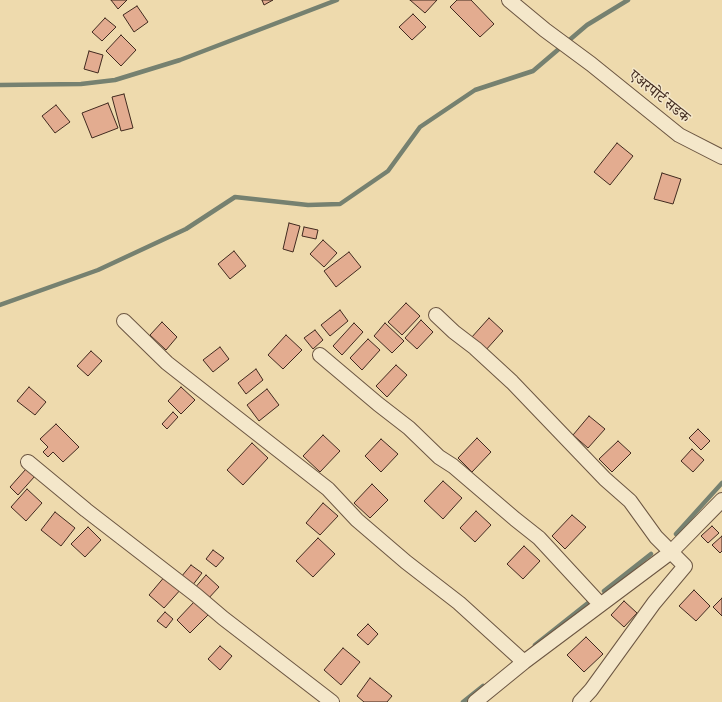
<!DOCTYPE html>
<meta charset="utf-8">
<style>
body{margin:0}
canvas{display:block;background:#eedaad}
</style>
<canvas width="722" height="702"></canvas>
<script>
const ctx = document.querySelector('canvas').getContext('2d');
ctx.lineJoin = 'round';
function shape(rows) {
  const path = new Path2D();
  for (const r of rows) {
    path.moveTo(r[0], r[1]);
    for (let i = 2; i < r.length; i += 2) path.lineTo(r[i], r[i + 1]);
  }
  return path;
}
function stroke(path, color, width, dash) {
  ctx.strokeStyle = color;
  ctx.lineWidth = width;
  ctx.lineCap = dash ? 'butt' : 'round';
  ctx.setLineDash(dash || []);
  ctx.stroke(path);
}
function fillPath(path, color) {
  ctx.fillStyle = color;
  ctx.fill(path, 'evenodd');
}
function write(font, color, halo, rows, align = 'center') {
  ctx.font = font + ' Alegreya,"Noto Serif Devanagari",serif';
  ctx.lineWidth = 3;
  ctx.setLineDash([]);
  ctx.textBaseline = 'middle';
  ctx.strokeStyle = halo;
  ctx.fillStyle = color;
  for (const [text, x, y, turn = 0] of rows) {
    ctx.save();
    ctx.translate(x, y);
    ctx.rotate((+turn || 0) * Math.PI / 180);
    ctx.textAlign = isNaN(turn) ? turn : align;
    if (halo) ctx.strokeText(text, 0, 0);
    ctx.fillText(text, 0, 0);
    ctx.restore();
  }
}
stroke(shape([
 [0,85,81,84,115,80,180,60,337,0],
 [0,305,98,270,186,229,235,197,308,205,340,204,388,171,420,127,475,90,533,71,587,25,628,0],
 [676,534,722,483],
 [604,591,651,554],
 [535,645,588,603],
 [463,702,483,686]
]), '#768170', 4.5);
const building = shape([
 [111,0,127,0,118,9,111,0],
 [262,0,273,0,264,5,262,0],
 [410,0,437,0,425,13,410,0],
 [457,0,471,0,494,24,480,37,450,7,457,0],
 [137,6,148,22,134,32,123,15,137,6],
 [413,14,426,27,412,40,399,27,413,14],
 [105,18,116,27,102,41,92,32,105,18],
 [121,35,136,50,121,66,106,51,121,35],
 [89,51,103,55,98,73,84,69,89,51],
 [124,94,133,128,121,131,112,97,124,94],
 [108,103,118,128,92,138,82,113,108,103],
 [56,105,70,122,55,133,42,116,56,105],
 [617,143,633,156,610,185,594,172,617,143],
 [662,173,681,179,673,204,654,199,662,173],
 [289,223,300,226,293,252,283,249,289,223],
 [304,227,318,230,316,239,302,236,304,227],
 [323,240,337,253,324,267,310,254,323,240],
 [234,251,246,266,230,279,218,264,234,251],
 [349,252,361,267,336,287,324,271,349,252],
 [406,303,420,316,402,335,388,322,406,303],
 [340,310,348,321,330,336,321,325,340,310],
 [489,318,503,331,485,351,471,338,489,318],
 [421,320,433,332,417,349,405,338,421,320],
 [162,322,177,337,166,350,150,335,162,322],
 [354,323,363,332,342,355,333,346,354,323],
 [385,323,404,341,392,353,374,336,385,323],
 [315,330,323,340,313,349,304,338,315,330],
 [286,335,302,350,283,369,268,355,286,335],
 [368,339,380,350,362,370,350,358,368,339],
 [220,347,229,359,213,372,203,360,220,347],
 [91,351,102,361,88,376,77,366,91,351],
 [396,365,407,375,387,397,376,386,396,365],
 [256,369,263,380,246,394,238,383,256,369],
 [29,387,46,402,35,415,17,401,29,387],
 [181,387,195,400,181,414,168,401,181,387],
 [267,389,279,405,259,421,247,405,267,389],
 [173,412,178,417,167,429,162,424,173,412],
 [589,416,605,429,588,448,573,435,589,416],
 [56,424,79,447,63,462,53,452,48,457,43,452,48,447,40,439,56,424],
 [698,429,710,441,701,450,689,438,698,429],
 [323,435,340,451,320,472,303,456,323,435],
 [477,438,491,452,472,472,458,458,477,438],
 [381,439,398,454,381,472,365,456,381,439],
 [618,441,631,453,612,472,599,459,618,441],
 [252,443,268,458,243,485,227,470,252,443],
 [692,449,704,460,693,472,681,461,692,449],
 [26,469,35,476,18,495,10,487,26,469],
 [443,481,462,498,443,519,424,501,443,481],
 [372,484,388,500,370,518,354,503,372,484],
 [27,489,42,503,26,521,11,507,27,489],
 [323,503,338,516,320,535,306,523,323,503],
 [476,511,491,525,475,542,460,528,476,511],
 [55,512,75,528,61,546,41,530,55,512],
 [572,515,586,527,565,549,552,536,572,515],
 [712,526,719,533,708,543,701,536,712,526],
 [88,527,101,540,85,557,71,544,88,527],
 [722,536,722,551,720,553,712,545,722,536],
 [318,538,335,554,313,577,296,561,318,538],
 [524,546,540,561,523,579,507,564,524,546],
 [213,550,224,558,216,567,206,559,213,550],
 [191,565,202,573,192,586,181,577,191,565],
 [166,575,182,588,164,608,149,595,166,575],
 [206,575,219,587,207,600,194,589,206,575],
 [694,590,710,606,696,621,679,606,694,590],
 [722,598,722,616,713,607,722,598],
 [195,601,209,614,190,633,177,620,195,601],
 [624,601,637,613,624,627,611,615,624,601],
 [165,612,173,619,166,628,157,621,165,612],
 [368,624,378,634,368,645,357,635,368,624],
 [586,637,603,654,584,672,567,655,586,637],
 [220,646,232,656,220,670,208,659,220,646],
 [343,648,360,662,341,685,324,670,343,648],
 [370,678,392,696,387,702,364,702,357,696,370,678]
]);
fillPath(building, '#e3ac90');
stroke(building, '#412a1f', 1);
const minor = shape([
 [509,0,545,30,591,64,679,135,722,157],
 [436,315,454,332,475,348,512,382,605,479,630,501,656,537,685,566,654,603,591,690,580,702],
 [124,321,167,363,328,489,357,520,406,562,459,603,524,662],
 [320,355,378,404,409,428,439,457,453,466,515,519,539,538,600,604],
 [28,462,86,510,196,595,223,618,332,702],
 [475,702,524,662,671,552,722,500]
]);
stroke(minor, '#6c5642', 16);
stroke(minor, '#f4e7ca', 14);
write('15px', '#412a1f', '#f4e7ca', [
 ["एअरपोर्ट सडक",659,97,39]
]);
</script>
